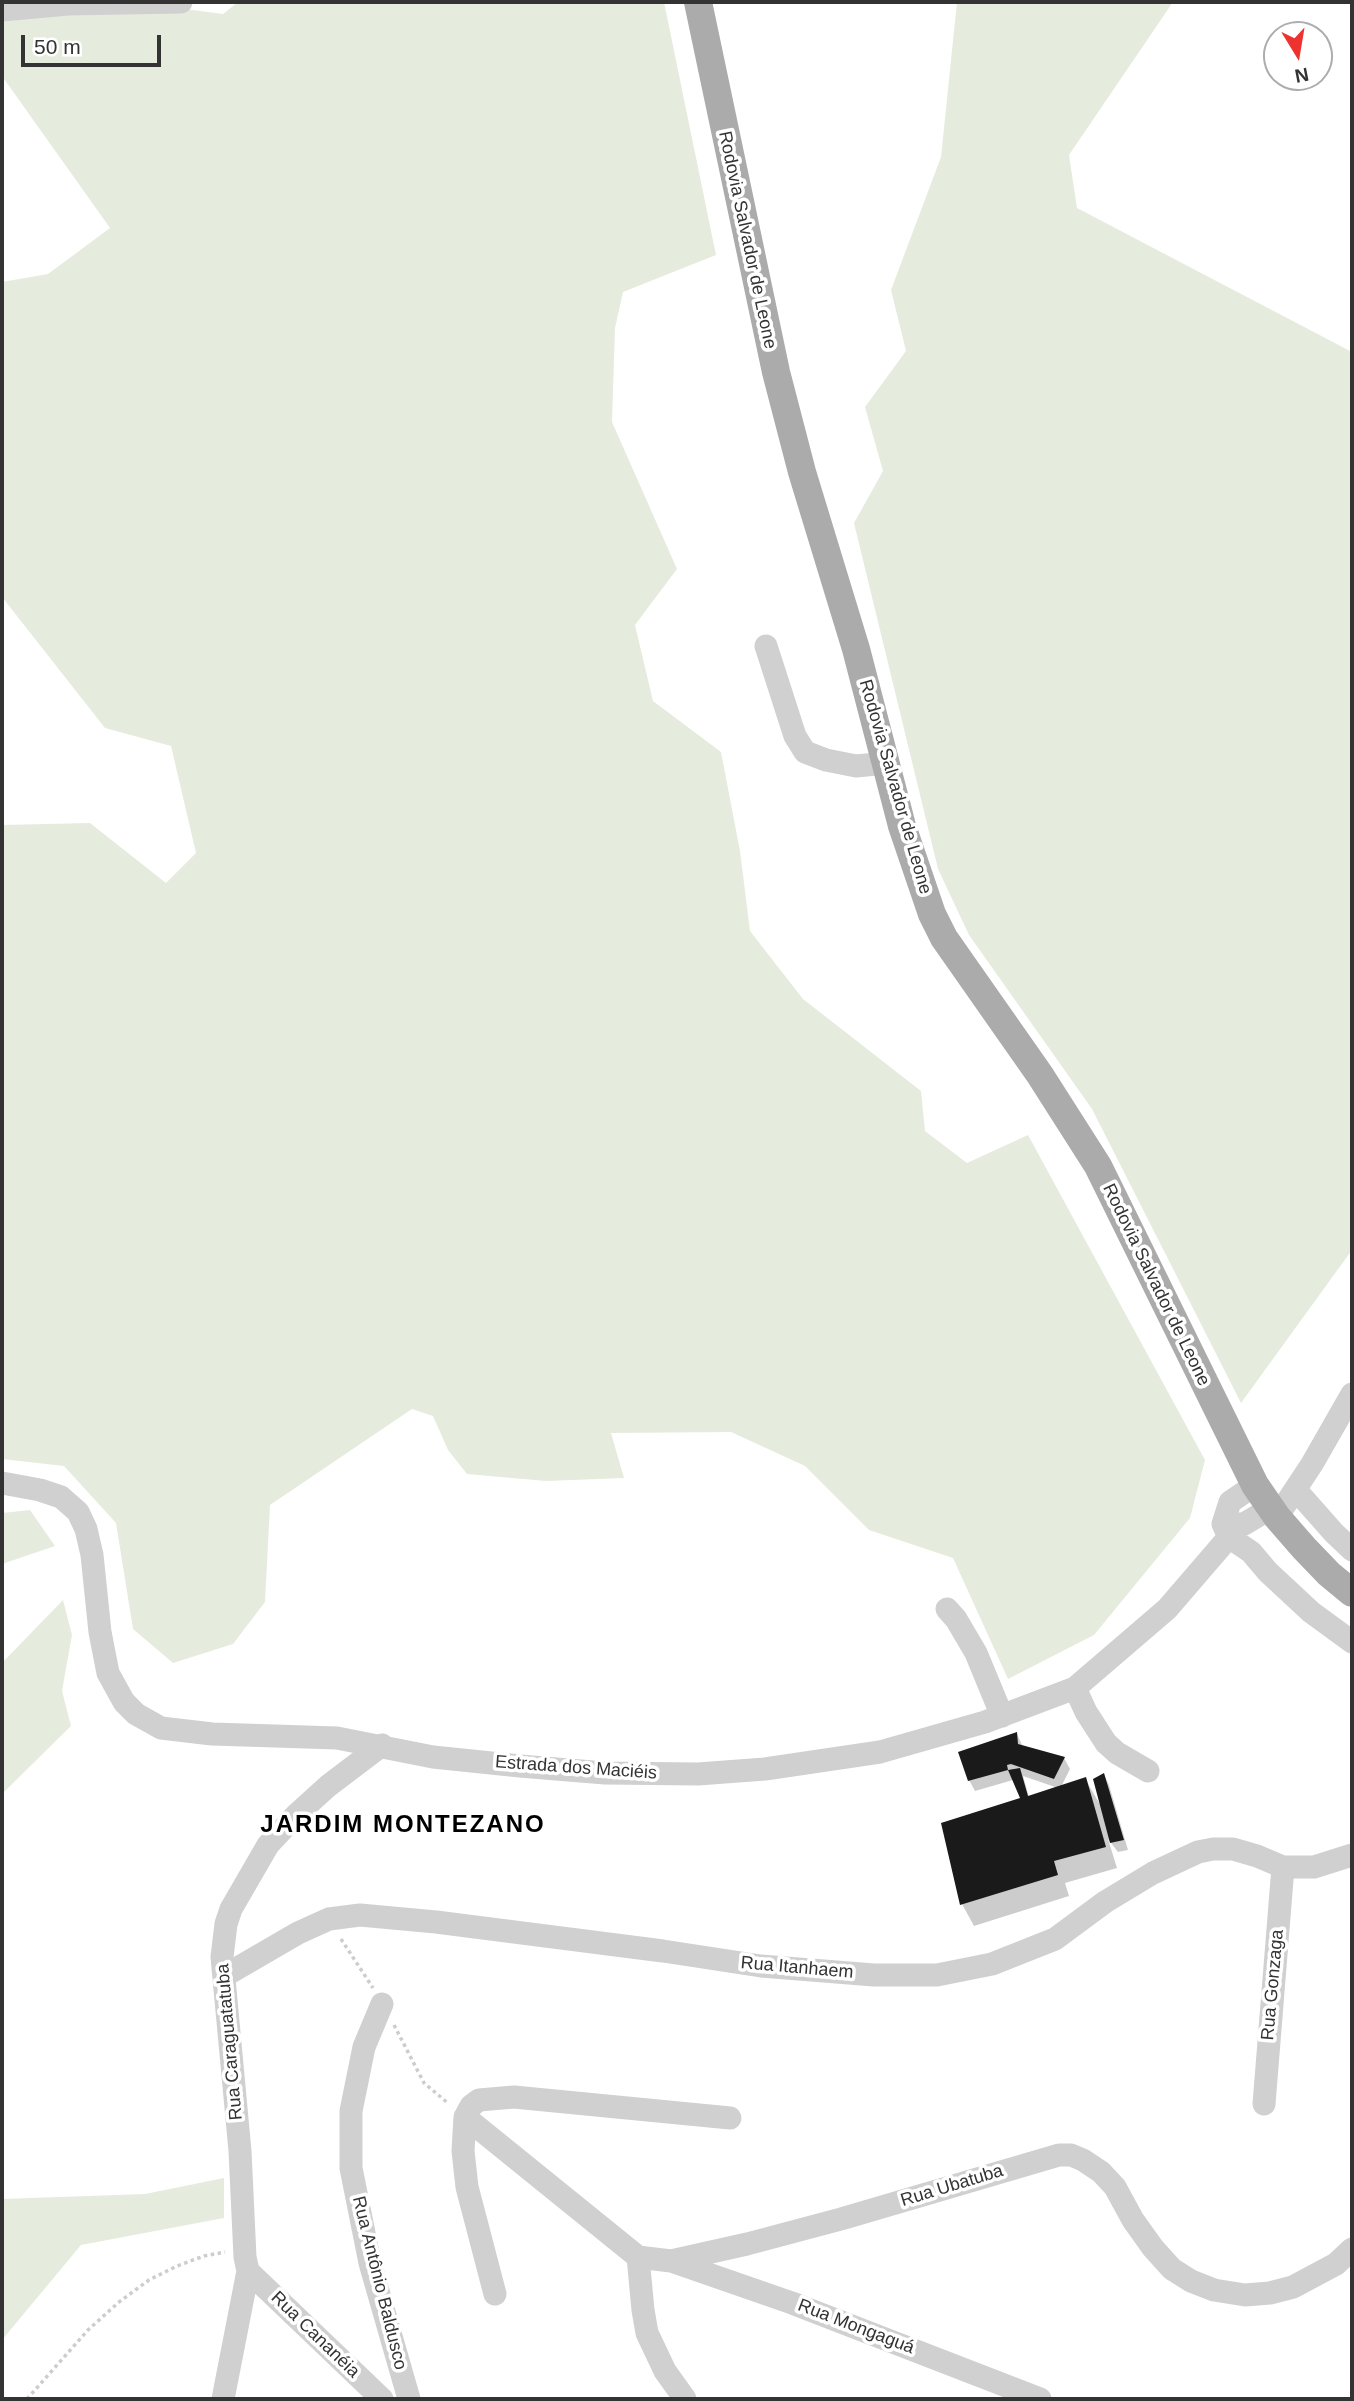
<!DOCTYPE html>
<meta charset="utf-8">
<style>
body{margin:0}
#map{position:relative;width:1354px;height:2401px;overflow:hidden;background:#fff;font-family:Arial,sans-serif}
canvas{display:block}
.frame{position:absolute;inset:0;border:4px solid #333;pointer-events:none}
.north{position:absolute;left:1263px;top:21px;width:70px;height:70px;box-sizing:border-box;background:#fff;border:2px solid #adadad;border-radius:50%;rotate:169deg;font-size:19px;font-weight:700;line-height:28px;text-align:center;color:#333}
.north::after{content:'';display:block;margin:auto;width:24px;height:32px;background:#ee3230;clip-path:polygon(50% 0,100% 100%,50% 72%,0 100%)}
.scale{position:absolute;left:21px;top:35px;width:140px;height:32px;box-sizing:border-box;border:4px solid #333;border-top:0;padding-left:9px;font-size:21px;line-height:24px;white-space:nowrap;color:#333;-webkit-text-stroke:5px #fff;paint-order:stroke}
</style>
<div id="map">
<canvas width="1354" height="2401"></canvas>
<div class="frame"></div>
<div class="north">N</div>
<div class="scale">50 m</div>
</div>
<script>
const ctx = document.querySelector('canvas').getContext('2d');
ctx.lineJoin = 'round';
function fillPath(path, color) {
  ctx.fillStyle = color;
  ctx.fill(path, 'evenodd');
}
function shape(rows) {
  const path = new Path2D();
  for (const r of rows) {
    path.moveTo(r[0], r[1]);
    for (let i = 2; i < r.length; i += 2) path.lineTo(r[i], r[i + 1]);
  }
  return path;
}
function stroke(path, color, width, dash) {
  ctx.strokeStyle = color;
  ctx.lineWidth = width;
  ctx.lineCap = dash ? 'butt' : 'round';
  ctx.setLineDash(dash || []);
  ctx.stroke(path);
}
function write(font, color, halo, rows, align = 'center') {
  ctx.font = font + ' Arial,sans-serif';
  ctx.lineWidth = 7;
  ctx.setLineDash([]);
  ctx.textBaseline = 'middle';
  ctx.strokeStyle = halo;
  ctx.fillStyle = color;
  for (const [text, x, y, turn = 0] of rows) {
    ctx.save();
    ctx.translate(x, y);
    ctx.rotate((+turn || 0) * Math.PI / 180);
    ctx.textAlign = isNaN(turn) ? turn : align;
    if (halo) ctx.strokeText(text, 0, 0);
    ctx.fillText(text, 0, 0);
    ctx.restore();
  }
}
fillPath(shape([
 [2,2,133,2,223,14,238,2,664,2,716,255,623,292,615,328,612,422,677,569,635,625,653,701,721,752,740,851,750,931,803,999,921,1091,925,1131,967,1163,1028,1135,1205,1460,1190,1518,1094,1635,1008,1679,953,1558,869,1530,805,1466,731,1432,611,1433,624,1478,546,1481,467,1474,448,1450,433,1416,412,1409,270,1505,265,1602,233,1644,173,1663,133,1629,116,1523,64,1466,2,1459,2,825,90,823,166,883,196,853,171,746,105,728,2,597,2,282,48,274,110,228,2,76],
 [957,2,1173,2,1069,155,1077,208,1352,352,1352,1250,1241,1403,1092,1109,969,935,938,869,854,523,883,471,865,407,906,351,891,290,941,157],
 [30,1510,55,1546,2,1564,2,1513],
 [63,1600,72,1635,62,1691,71,1726,2,1794,2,1663],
 [224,2178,224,2218,81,2245,2,2340,2,2199,145,2194]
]), '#e5ecde');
fillPath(shape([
 [1017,1734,1023,1747,1064,1758,1070,1769,1061,1787,1085,1779,1101,1806,1104,1775,1109,1785,1128,1850,1118,1852,1108,1839,1117,1868,1065,1883,1069,1896,974,1926,962,1904,1023,1799,1013,1780,975,1791,969,1780],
 [1023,1776,1058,1788,1029,1797]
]), '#0003');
fillPath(shape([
 [1017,1732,1018,1744,1065,1757,1054,1779,1011,1764,1007,1765,1008,1770,968,1781,958,1752],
 [1020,1768,1028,1796,1086,1777,1106,1847,1054,1861,1058,1875,960,1905,941,1823,1020,1798,1008,1770],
 [1104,1773,1124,1840,1110,1843,1093,1779]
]), '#1a1a1a');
stroke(shape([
 [341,1939,373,1988],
 [394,2025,424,2083,449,2104],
 [27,2399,88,2330,119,2302,149,2280,177,2266,204,2256,225,2252]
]), '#cdcdcd', 3.5, [3.5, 3.5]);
stroke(shape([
 [2,10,68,4,181,2],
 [766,646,795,736,805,752,826,760,856,766,887,763],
 [2,1483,40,1490,61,1497,78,1512,86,1529,92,1555,100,1632,108,1673,124,1702,136,1714,161,1728,212,1734,337,1738,433,1757,520,1766,605,1773,698,1774,765,1769,880,1752,985,1722,1075,1688,1167,1609,1229,1537,1223,1524,1230,1502,1255,1485],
 [1296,1490,1334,1533,1352,1550],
 [1277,1517,1312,1464,1352,1394],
 [1223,1524,1244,1524,1271,1508],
 [1229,1537,1251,1552,1268,1572,1311,1612,1352,1642],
 [947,1609,956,1619,976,1653,1002,1716],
 [1075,1688,1086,1712,1106,1743,1117,1753,1148,1771],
 [224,1976,298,1933,329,1919,360,1915,436,1922,663,1951,761,1966,874,1975,937,1975,992,1964,1055,1939,1105,1902,1153,1873,1198,1852,1213,1849,1233,1849,1257,1856,1283,1867,1314,1867,1352,1855],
 [382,2004,364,2047,351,2111,351,2168,370,2263,409,2399],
 [1264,2104,1283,1867],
 [465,2117,463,2151,467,2187,495,2294],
 [638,2257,671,2261,747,2244,841,2219,1059,2155,1071,2155,1083,2160,1101,2172,1115,2187,1133,2220,1153,2248,1172,2269,1191,2281,1214,2290,1245,2295,1270,2293,1293,2287,1336,2264,1352,2249],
 [638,2257,465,2117,471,2106,479,2100,514,2097,730,2118],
 [638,2257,643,2310,647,2333,665,2371,685,2399],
 [671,2261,792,2303,1040,2399],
 [248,2271,382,2399],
 [223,2399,248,2271,245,2257,240,2151,222,1957,226,1924,231,1909,268,1845,296,1815,328,1786,382,1745]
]), '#d0d0d0', 23);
stroke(shape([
 [698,2,776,372,802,472,856,649,902,826,932,914,944,938,1040,1075,1098,1166,1255,1485,1277,1517,1304,1548,1329,1574,1352,1593]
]), '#ababab', 28);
write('18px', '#333', '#fff', [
 ["Rodovia Salvador de Leone",747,240,78],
 ["Rodovia Salvador de Leone",895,787,74],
 ["Rodovia Salvador de Leone",1156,1285,64],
 ["Estrada dos Maciéis",576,1768,4],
 ["Rua Itanhaem",797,1968,5],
 ["Rua Gonzaga",1273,1985,-85],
 ["Rua Caraguatatuba",230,2042,-95],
 ["Rua Ubatuba",952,2186,-17],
 ["Rua Antônio Baldusco",379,2283,76],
 ["Rua Mongaguá",856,2327,21],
 ["Rua Cananéia",315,2335,44]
]);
ctx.letterSpacing = '2px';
write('bold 24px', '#000', '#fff', [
 ["JARDIM MONTEZANO",403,1825]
]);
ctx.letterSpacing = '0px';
</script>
